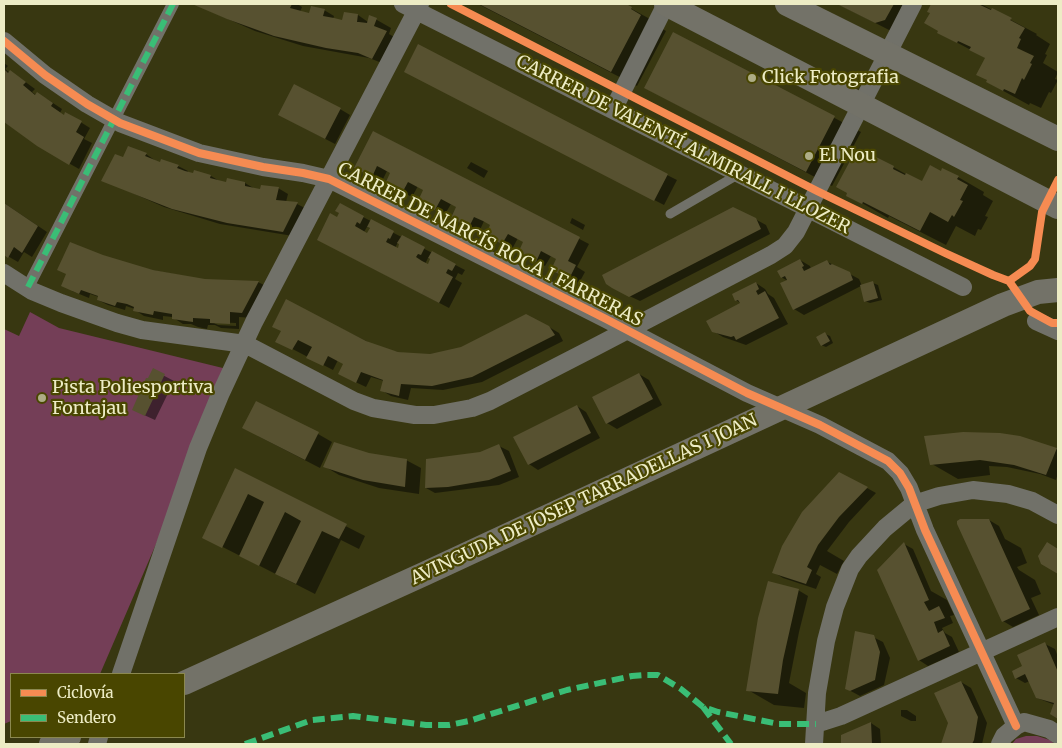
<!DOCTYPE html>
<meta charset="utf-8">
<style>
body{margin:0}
#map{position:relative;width:1062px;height:748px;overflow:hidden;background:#383711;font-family:Merriweather,serif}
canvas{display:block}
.frame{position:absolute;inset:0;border:5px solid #edecc5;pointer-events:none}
.legend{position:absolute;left:10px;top:673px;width:175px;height:65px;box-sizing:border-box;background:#494600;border:1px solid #8b884f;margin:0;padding:6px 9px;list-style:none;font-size:15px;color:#edecc5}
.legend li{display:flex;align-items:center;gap:10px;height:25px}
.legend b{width:25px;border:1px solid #8b884f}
</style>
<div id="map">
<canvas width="1062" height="748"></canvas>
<div class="frame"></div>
<ul class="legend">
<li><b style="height:6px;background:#f68b52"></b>Ciclovía</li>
<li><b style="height:6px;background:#3abd76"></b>Sendero</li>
</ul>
</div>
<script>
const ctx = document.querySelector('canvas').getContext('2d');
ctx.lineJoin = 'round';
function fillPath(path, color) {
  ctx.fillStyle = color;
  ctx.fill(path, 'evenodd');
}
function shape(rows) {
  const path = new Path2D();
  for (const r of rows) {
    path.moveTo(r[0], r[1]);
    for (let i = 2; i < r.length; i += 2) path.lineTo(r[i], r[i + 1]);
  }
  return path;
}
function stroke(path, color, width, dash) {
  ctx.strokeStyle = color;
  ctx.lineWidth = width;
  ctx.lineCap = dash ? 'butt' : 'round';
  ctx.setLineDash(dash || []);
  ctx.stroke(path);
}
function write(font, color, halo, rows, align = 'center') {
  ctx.font = font + ' Merriweather,serif';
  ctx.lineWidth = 4.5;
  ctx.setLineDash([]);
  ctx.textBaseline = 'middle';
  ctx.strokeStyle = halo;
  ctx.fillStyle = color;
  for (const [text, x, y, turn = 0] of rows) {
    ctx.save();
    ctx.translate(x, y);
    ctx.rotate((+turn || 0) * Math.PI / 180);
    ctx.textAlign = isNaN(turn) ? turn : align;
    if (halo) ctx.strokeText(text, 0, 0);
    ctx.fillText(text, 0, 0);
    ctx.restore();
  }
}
fillPath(shape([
 [30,312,59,328,231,370,100,674,11,674,11,721,4,724,4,329,19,336],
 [1026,736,1037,736,1050,740,1055,744,1012,744,1016,739]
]), '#743e57');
fillPath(shape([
 [194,4,270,4,278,6,278,4,297,4,302,7,300,12,310,15,324,10,334,16,333,19,343,21,345,13,358,15,368,22,370,16,391,28,389,34,396,38,382,63,369,58,303,46,255,31],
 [478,4,623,4,657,23,656,25,666,31,637,86],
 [838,4,918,4,895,33],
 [933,4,981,4,1037,34,1036,35,1050,44,1045,54,1047,55,1043,63,1058,72,1055,79,1058,80,1051,93,1049,92,1041,108,1030,103,1029,105,987,82,986,58,939,33,940,31,931,12,929,11],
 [674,33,861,132,832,186,645,88],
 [4,63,8,66,5,69,10,73,20,78,35,89,32,92,36,95,47,99,62,109,60,113,64,116,66,113,90,128,84,139,92,143,79,169,37,145,4,121],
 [415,77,667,175,677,180,664,205],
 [340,109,350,115,335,144,289,120],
 [374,132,589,244,577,267,585,272,579,283,562,275,558,259,551,256,545,266,520,252,525,242,518,238,512,249,496,241,492,225,484,221,479,232,462,223,458,207,451,204,445,214,429,206,425,190,418,186,412,197,396,189,391,173,387,171,382,181,356,167],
 [146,154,160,164,162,161,178,166,188,171,187,173,193,174,195,171,211,176,221,182,245,183,255,189,261,190,278,188,288,194,286,202,297,204,307,209,293,236,220,224,164,207,103,180,124,158],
 [471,162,488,171,484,178,467,168],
 [893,167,922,183,941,172,958,177,984,192,983,195,993,201,985,216,988,217,981,230,978,229,975,236,956,226,946,245,889,216,888,218,848,195],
 [4,203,47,232,32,257,24,252,18,262,4,254],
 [363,217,465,270,462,275,458,273,455,279,462,283,449,308,328,245,338,218],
 [367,227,371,229,368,234,364,232],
 [398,242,401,244,398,250,395,248],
 [428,258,431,260,428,265,425,264],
 [572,218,585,225,583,230,570,223],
 [755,219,766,225,770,234,640,301,623,293],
 [800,260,810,266,811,269,826,261,859,279,862,286,873,283,878,285,882,300,870,303,865,301,861,286,804,315,794,309,781,284,788,281,781,277],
 [136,267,205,280,258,282,268,287,252,318,239,317,239,329,221,328,215,325,208,325,207,329,198,327,191,324,183,324,172,317,163,316,163,320,144,316,135,310,135,309,126,306,125,310,108,305,98,300,99,297,90,294,89,298,72,291],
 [212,322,236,323,236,326,218,325],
 [756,283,765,289,768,294,774,298,788,324,746,345,723,337,713,331,742,304,736,300],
 [318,317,382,349,414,355,446,353,549,327,559,333,563,341,482,382,443,390,411,388,408,400,391,396,381,390,384,381,371,377,366,387,349,379,345,363,338,360,333,370,277,341],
 [825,334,830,336,833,343,826,347,821,345],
 [153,370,174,381,155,420,144,415],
 [639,374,649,380,662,405,617,429,607,423],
 [577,406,586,412,600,438,538,470,529,464],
 [318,434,332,442,320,468,258,436],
 [499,446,509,451,519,477,499,485,435,493,426,488],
 [1056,449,1058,450,1058,473,1056,480,1040,474,1007,467,989,466,990,475,958,479,932,464],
 [369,454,406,460,421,468,419,494,379,488,339,475,324,466],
 [236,470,365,536,359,549,341,540,315,594,203,537],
 [867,488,876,493,849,522,827,551,844,561,837,574,820,565,816,574,821,577,816,589,783,578,773,572],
 [989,520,999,526,1005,539,1021,548,1027,563,1017,567,1019,570,1035,580,1041,594,1031,598,1039,615,1013,627,1003,621],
 [904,544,913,549,931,591,947,600,954,615,950,616,953,623,942,628,945,633,952,637,959,652,928,666,919,660],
 [798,590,808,596,799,632,789,683,806,693,804,708,774,705,748,690],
 [873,637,883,642,890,658,884,685,860,696,847,689],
 [1045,644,1055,649,1058,657,1058,718,1051,714,1055,705,1037,698,1030,681,1025,683,1016,678,1023,667],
 [961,682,971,688,987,723,982,744,944,744],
 [901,710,907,710,916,716,916,721,911,721,901,716],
 [871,723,880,729,881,744,842,744,842,736]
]), '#0007');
fillPath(shape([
 [192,4,292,4,290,8,309,13,311,6,325,9,323,16,334,18,342,20,344,12,358,14,357,22,359,22,367,23,369,15,377,18,374,26,387,31,372,59,358,53,326,48,274,36,227,19],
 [479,4,626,4,632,7,631,9,641,15,611,72],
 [837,4,894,4,885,20,875,23],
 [931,4,978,4,991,10,992,8,1012,18,1010,20,1025,28,1019,38,1021,39,1017,48,1034,56,1030,63,1032,64,1024,80,1022,78,1015,94,1004,89,1003,91,986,82,987,80,976,75,985,58,969,50,971,47,958,41,957,43,937,33,938,31,924,23,930,13,927,12],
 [673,32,835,116,806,172,644,88],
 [418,44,668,174,654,201,404,72],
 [4,69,8,73,10,70,26,82,23,85,35,95,37,92,53,103,51,106,64,115,65,112,82,121,76,132,84,137,69,165,37,146,4,122],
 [294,84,341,108,325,139,278,115],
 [373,131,580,237,568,261,576,265,569,279,551,270,556,259,541,251,536,262,518,253,523,242,508,234,502,244,485,236,490,225,483,221,474,217,469,227,451,218,456,207,441,199,435,210,418,201,423,190,408,182,402,193,385,184,390,173,381,168,377,166,372,177,354,168],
 [128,146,147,153,145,156,160,162,161,159,179,165,177,168,185,171,193,173,194,170,211,175,210,178,226,182,227,178,245,182,245,186,260,189,261,185,279,187,276,200,298,202,283,232,227,223,172,209,101,181,115,154,123,157],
 [858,151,872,158,874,156,894,166,893,169,905,175,906,173,922,181,930,165,941,171,942,168,959,176,957,179,968,185,960,200,963,201,954,217,952,215,948,222,930,212,920,231,863,202,862,204,846,196,847,193,836,187,850,161,853,162],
 [4,203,38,226,22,253,14,247,8,258,4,255],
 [340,203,364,216,360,224,357,222,355,226,367,233,370,228,367,227,371,219,394,231,390,239,388,238,386,242,398,248,399,244,397,243,402,235,425,247,421,255,418,254,416,257,422,261,428,264,430,259,428,258,432,251,456,264,452,271,448,269,446,273,453,277,439,303,317,240,330,213,337,217,339,213,335,211],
 [733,207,756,218,761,229,629,297,612,288,606,284,602,275],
 [70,242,103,255,153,270,205,279,259,281,242,313,230,312,230,324,210,323,210,319,193,318,193,322,172,319,172,314,154,311,153,315,133,311,134,307,127,304,117,302,115,306,97,300,98,296,81,290,79,294,61,286,66,274,57,270],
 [800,259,804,266,802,267,804,271,827,260,830,265,832,264,850,272,853,280,793,310,780,283,787,280,785,276,781,278,777,271],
 [873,281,878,298,864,302,860,285],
 [756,282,759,289,756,291,758,295,765,291,779,318,736,340,734,336,731,337,712,332,706,321,740,303,738,300,735,301,732,294],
 [286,299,366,341,398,352,430,354,461,347,526,314,549,326,555,335,472,377,432,386,401,384,399,396,380,391,383,380,361,372,356,383,338,374,343,364,328,356,323,366,306,358,312,347,298,340,292,350,275,342,281,331,272,327],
 [825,332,830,341,821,346,816,337],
 [153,368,165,374,145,416,132,410,146,378,148,378],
 [639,373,653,399,606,424,592,397],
 [256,401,319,432,305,460,242,428],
 [577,405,591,433,528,465,513,437],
 [963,432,1000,433,1020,436,1057,448,1046,475,1014,465,980,460,930,465,924,436],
 [334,442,369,453,407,459,405,487,363,480,323,467],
 [499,444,511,471,489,480,448,487,425,488,426,459,480,452],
 [235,468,347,524,339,539,322,531,296,584,275,574,301,521,285,512,259,566,239,556,264,502,248,494,222,548,202,538],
 [839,472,868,487,839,517,818,545,807,567,812,570,806,584,772,573,782,546,802,512],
 [960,519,989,519,1030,609,1002,622,957,524,957,521],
 [904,542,929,600,924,602,929,611,939,606,945,618,934,622,938,633,943,630,950,646,918,661,877,570],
 [1047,542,1058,549,1058,574,1041,564,1038,556],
 [768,581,799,589,783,660,778,694,746,691,758,618],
 [855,631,874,635,880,652,875,680,850,691,845,689],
 [1045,642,1058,672,1058,719,1050,714,1054,703,1036,698,1025,674,1015,679,1012,671,1022,666,1017,655],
 [961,681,978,717,974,740,972,744,941,744,948,723,934,693],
 [871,722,872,744,841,744,841,735]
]), '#575130');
stroke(shape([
 [670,214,739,174]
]), '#717169', 9);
stroke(shape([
 [28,287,173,4]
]), '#717169', 12);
stroke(shape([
 [403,4,963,287],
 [4,41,45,75,87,104,120,123,199,153,263,167,303,173,329,179,606,319,747,393,820,425,888,461,900,473,909,488,925,530,1016,726],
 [613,110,666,4],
 [4,273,32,291,61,303,117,323,142,330,245,344,354,401,373,408,415,415,434,415,472,408,490,401,597,346,771,255,785,246,796,232,913,4],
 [1036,321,1058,331],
 [121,674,198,448,220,395,254,322,420,4],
 [816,724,841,716,1058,617],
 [97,744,99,737],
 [814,744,817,693,826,641,835,607,850,569,859,556,885,528,914,504,939,496,973,490,1008,494,1032,501,1058,515],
 [1000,744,1004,736,1016,726,1024,722,1049,729,1058,735]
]), '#717169', 18);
stroke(shape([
 [666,4,1058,207],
 [787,4,1058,139],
 [184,683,424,574,1003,305,1038,292,1058,290],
 [51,744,69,737]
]), '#737268', 24);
stroke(shape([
 [28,287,173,4],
 [703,707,731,744],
 [245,744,312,720,353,716,426,725,449,725,469,721,567,690,632,676,645,675,658,675,681,689,703,707,718,712,779,724,816,724]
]), '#3abd76', 6, [12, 6]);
stroke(shape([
 [451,4,817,191,945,253,993,275,1009,281,1030,311,1052,323,1058,323],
 [4,41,45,75,87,104,120,123,199,153,263,167,303,173,329,179,606,319,747,393,820,425,888,461,900,473,909,488,925,530,1016,726],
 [1009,281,1030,266,1035,259,1042,212,1058,180]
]), '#f68b52', 8);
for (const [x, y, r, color] of [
 [752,78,5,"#aead86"],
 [809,156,5,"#aead86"],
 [42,398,5,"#aead86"]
]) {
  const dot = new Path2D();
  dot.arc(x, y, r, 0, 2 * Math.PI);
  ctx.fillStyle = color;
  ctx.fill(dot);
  stroke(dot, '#494600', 2);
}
write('18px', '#edecc5', '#494600', [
 ["Click Fotografia",762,78],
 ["El Nou",819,156],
 ["Pista Poliesportiva",52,388],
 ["Fontajau",52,409]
], 'left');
write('18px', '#edecc5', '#494600', [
 ["CARRER DE VALENTÍ ALMIRALL I LLOZER",683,145,27],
 ["CARRER DE NARCÍS ROCA I FARRERAS",490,245,27],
 ["AVINGUDA DE JOSEP TARRADELLAS I JOAN",584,500,-25]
]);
</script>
